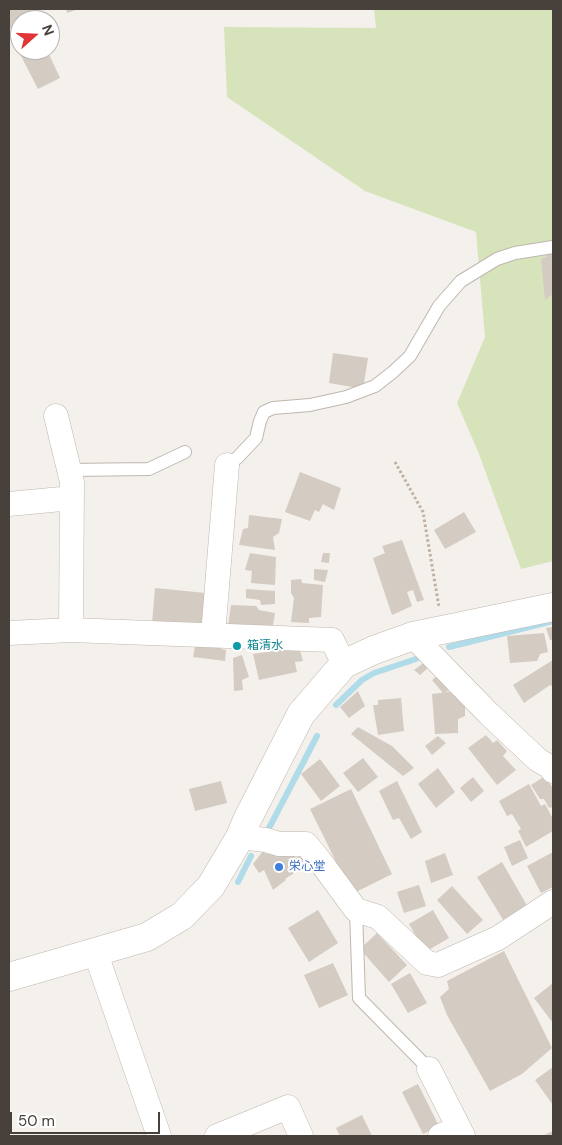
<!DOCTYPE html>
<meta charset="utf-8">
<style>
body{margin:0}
#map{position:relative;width:562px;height:1145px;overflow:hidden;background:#f4f0ec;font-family:"DM Sans",sans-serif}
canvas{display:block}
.frame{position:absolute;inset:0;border:10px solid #48403a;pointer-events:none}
.north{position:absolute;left:10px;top:10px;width:50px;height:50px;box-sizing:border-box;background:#fff;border:1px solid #b6b3b0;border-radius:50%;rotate:70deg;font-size:14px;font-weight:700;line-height:20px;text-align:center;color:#48403a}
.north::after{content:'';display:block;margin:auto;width:18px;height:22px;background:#e13637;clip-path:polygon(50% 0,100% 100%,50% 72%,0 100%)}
.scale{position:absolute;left:10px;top:1112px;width:150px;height:22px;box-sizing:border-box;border:2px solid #48403a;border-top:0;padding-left:6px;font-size:15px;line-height:18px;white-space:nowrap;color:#48403a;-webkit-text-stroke:4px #fff;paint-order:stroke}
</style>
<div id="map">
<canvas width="562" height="1145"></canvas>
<div class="frame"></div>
<div class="north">N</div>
<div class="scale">50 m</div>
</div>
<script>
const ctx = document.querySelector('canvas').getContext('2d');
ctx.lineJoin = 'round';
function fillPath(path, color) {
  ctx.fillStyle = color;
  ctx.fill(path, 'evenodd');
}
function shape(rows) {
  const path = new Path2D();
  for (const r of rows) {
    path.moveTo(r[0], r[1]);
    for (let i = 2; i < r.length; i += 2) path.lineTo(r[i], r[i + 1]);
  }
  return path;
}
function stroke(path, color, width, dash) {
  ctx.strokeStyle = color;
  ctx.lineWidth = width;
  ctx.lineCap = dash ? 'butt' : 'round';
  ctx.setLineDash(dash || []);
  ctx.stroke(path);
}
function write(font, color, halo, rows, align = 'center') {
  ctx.font = font + ' "DM Sans","Noto Sans JP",sans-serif';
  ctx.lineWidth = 4;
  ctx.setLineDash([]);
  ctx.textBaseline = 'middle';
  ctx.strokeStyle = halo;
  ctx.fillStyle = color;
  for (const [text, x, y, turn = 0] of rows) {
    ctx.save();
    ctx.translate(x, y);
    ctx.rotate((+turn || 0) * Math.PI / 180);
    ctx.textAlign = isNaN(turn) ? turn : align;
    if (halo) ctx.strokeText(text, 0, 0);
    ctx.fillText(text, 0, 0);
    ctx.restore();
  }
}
fillPath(shape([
 [374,9,553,9,553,561,521,569,479,454,457,403,485,337,476,232,365,191,227,97,224,27,376,28]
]), '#d7e3ba');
stroke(shape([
 [449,647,553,621],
 [336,705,362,680,374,673,416,659],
 [268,830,317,736],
 [238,882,251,856]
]), '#b0dbe9', 6);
fillPath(shape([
 [9,9,34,9,39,20,20,20,20,25,9,29],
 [66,9,79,9,67,13],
 [28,50,47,50,60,78,38,89,20,54],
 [546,253,553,253,553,294,545,300,541,259,547,257],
 [333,353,368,358,363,389,329,383],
 [300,472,341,488,334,510,323,504,319,512,315,510,310,521,285,512],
 [464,512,476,532,445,549,434,530],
 [249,515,282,519,279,533,273,537,275,550,239,545,243,529,248,528],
 [402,540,424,600,417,602,413,590,407,592,412,606,392,615,373,558,385,553,382,546],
 [250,553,276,557,275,585,251,583,252,571,245,570],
 [323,553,330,553,329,563,321,562],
 [314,569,328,570,325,582,314,580],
 [301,579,302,583,323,585,321,617,309,618,309,623,291,622,294,598,291,593,291,580],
 [155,588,206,593,203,624,178,622,177,626,152,623],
 [246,589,275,591,275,604,261,605,260,600,246,598],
 [231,605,256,606,259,610,275,613,272,631,228,626],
 [553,627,553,640,550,640,546,628],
 [544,633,548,652,540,654,537,661,510,663,507,636],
 [196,642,221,645,221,649,226,650,225,661,193,657],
 [299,647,303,661,295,662,297,672,259,680,253,654],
 [242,655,249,677,242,680,243,690,234,691,233,658],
 [553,660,553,687,550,685,524,703,513,685],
 [425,662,429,667,420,675,414,670],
 [439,674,453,689,443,693,432,680],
 [358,691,365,706,349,718,340,707],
 [456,691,465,700,465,716,458,719,458,733,435,734,432,694],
 [401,698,404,731,378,735,373,705,378,705,378,700],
 [358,727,392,746,414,768,403,776,351,734],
 [486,735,493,743,497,740,507,751,503,756,516,770,497,785,468,748],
 [438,736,446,743,432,755,425,746],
 [363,758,378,777,358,792,343,773],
 [320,759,340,786,321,801,301,774],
 [438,768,455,792,436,808,418,784],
 [545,776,552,787,553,794,553,807,549,808,544,799,540,799,531,785],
 [473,777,484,791,471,802,460,788],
 [221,781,227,803,195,811,189,789],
 [397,781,422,832,411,839,399,818,393,820,379,791],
 [529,784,541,806,545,804,553,819,553,831,526,847,518,831,521,829,512,814,507,816,499,801],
 [351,789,392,874,352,894,310,809],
 [520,840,528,858,512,866,504,847],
 [280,848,290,851,296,858,306,853,313,861,285,879,286,880,273,890,264,870,259,873,253,864,263,851,266,854],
 [553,852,553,887,541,893,527,866],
 [445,853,453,875,431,883,425,861],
 [502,862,529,909,505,923,477,877],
 [419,885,426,906,404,913,397,892],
 [452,886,483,920,467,934,437,900],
 [318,910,338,943,309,962,288,928],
 [433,910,449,938,425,952,409,924],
 [377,933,407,965,389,982,360,949],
 [504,951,552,1048,522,1074,490,1091,447,1015,440,997,449,989,447,981],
 [333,963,348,995,319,1008,304,975],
 [410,973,427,1003,408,1013,391,984],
 [553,983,553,1023,534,998],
 [553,1067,553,1105,535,1080],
 [418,1084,439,1126,423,1134,402,1092],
 [362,1115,372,1136,340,1136,336,1128],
 [553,1131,553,1136,542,1136]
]), '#d4cbc3');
const service = shape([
 [227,465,237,458,256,438,260,421,264,412,273,408,310,405,346,397,375,386,393,372,410,356,439,306,461,281,497,259,515,253,553,247],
 [69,470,149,469,185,452],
 [356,910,359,998,429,1069]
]);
const minor = shape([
 [56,416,72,482,71,630],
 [9,504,72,498],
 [9,633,71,630,332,640,344,664],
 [213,635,227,465],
 [413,636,489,714,538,760,550,767,553,771],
 [240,837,266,840,279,844,306,844,320,861,356,910,378,917,427,963,438,965,498,938,553,902],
 [95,951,159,1136],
 [429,1069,463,1136],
 [217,1136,288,1107,301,1136],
 [440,1136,458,1128]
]);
const tertiary = shape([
 [9,977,147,937,182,916,211,886,240,837,247,820,301,714,344,664,374,650,413,636,553,607]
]);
stroke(service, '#bfb7af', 14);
stroke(minor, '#bfb7af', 25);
stroke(tertiary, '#bfb7af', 29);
stroke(shape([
 [395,462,423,512,439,607]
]), '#bfb0a2', 3, [2.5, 2.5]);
stroke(service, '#fff', 12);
stroke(minor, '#fff', 24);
stroke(tertiary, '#fff', 28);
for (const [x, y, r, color] of [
 [237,646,5,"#0f9aa8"],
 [279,867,5,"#3f7fe0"]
]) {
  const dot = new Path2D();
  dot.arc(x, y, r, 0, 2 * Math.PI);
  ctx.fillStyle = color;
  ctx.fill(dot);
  stroke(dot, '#fff', 2);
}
write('12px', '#0d838f', '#fff', [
 ["箱清水",247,646]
], 'left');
write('12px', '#366cbe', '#fff', [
 ["栄心堂",289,867]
], 'left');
</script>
